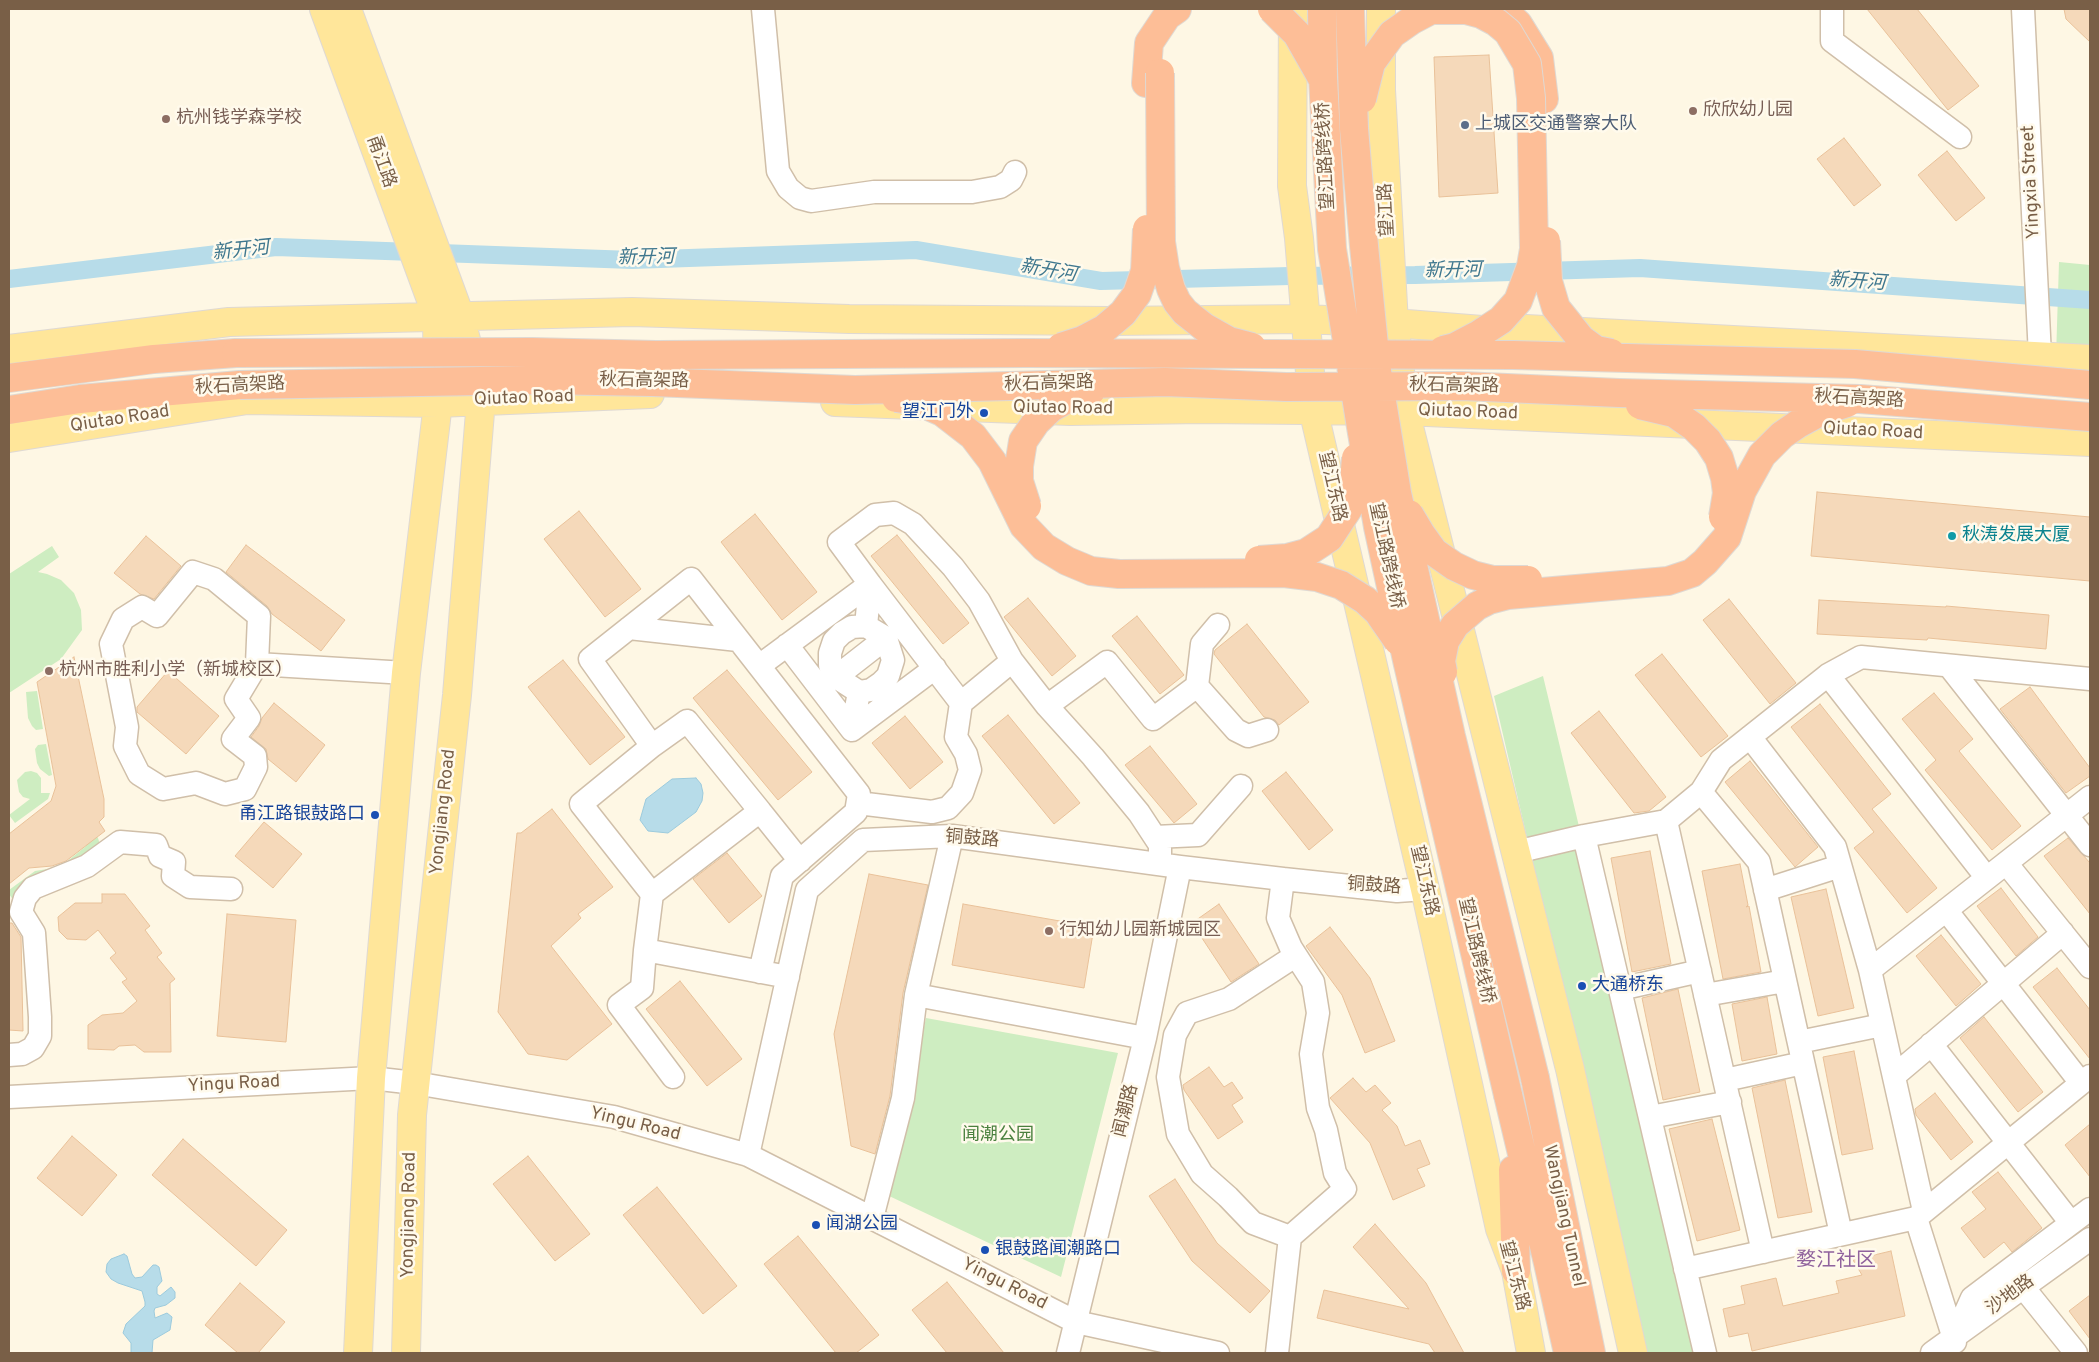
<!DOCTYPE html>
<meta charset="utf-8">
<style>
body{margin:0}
#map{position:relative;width:2099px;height:1362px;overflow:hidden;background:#fef7e4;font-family:Overpass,sans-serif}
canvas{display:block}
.frame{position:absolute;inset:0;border:10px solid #795f47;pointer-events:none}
</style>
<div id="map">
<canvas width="2099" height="1362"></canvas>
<div class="frame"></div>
</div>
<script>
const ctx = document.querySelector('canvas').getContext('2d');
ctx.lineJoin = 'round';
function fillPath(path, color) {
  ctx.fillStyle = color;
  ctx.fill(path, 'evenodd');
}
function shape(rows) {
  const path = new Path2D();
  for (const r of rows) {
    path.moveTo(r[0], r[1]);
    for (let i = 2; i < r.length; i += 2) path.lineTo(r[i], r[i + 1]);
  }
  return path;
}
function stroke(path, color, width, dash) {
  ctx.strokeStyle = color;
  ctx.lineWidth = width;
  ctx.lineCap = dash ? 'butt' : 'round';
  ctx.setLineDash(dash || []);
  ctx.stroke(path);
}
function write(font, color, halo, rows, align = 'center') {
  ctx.font = font + ' Overpass,"Noto Sans SC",sans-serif';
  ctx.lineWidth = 5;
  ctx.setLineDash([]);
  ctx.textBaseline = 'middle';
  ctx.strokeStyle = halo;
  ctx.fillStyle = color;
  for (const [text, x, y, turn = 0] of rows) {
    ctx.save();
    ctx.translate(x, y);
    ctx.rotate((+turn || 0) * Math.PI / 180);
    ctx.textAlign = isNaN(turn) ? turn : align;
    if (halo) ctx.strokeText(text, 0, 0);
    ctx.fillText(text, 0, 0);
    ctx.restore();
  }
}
fillPath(shape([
 [2059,262,2090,265,2090,360,2056,357],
 [52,546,59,557,38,572,47,574,61,580,74,593,81,610,82,630,61,659,9,693,9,574],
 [1543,676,1705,1353,1647,1353,1494,696],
 [37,691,43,729,36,730,32,726,28,718,26,692],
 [46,744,52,775,49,776,40,769,37,763,35,749,38,745],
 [31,771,37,773,41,778,41,793,50,793,48,799,15,823,9,815,30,799,23,797,19,792,17,780,25,772],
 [93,831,98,838,101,848,18,907,9,894,9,890,35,871,60,867,85,847,90,834],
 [926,1018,1118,1053,1061,1277,887,1195]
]), '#ceedc1');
const water = shape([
 [696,778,701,784,703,793,702,801,696,812,668,833,648,831,640,820,646,799,672,779,696,778],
 [124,1254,127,1256,132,1274,135,1278,142,1277,153,1265,156,1265,159,1267,162,1281,157,1287,157,1294,160,1296,171,1287,175,1292,175,1298,166,1305,155,1308,154,1311,155,1318,167,1313,172,1317,170,1330,153,1340,152,1353,131,1353,131,1343,123,1333,126,1324,145,1306,145,1302,142,1291,118,1283,111,1279,106,1272,107,1264,111,1259,124,1254]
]);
fillPath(water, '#b7dce9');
stroke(water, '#9ccadc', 1);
stroke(shape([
 [9,279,276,247,632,260,916,250,1101,281,1290,276,1415,275,1640,268,2090,300]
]), '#b7dce9', 18);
const building = shape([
 [1867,9,1917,9,1979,86,1948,110,1867,9],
 [2064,9,2090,9,2090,42,2066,19,2064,9],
 [1489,55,1498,193,1439,197,1434,57,1489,55],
 [1844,138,1881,185,1854,206,1817,159,1844,138],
 [1947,151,1985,198,1956,221,1918,175,1947,151],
 [1817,492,2090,517,2090,581,1811,556,1817,492],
 [579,511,641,589,605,617,544,539,579,511],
 [755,514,817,592,782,620,721,542,755,514],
 [897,535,969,623,943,644,871,556,897,535],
 [146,536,181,566,154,599,140,594,114,573,146,536],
 [246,545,345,620,321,651,272,614,267,606,226,572,246,545],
 [1028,598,1076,656,1052,676,1004,617,1028,598],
 [1729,599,1796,683,1770,704,1703,620,1729,599],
 [1819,600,1946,607,1946,606,2049,615,2046,649,1928,638,1927,640,1817,634,1819,600],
 [1137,616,1184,675,1160,694,1112,636,1137,616],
 [1247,624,1309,702,1279,725,1275,720,1264,717,1214,654,1215,650,1247,624],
 [1662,654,1728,736,1701,757,1635,675,1662,654],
 [74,657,104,799,104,817,99,822,105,831,66,861,52,866,29,868,9,884,9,834,51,801,56,786,37,682,74,657],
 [563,660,625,737,590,765,528,687,563,660],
 [727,670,812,772,778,800,693,698,727,670],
 [168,671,219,716,186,754,137,712,137,707,168,671],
 [2030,687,2090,768,2090,776,2066,793,2000,709,2030,687],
 [1934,693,1973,739,1959,751,2021,826,1992,850,1925,770,1936,760,1902,719,1934,693],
 [274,703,325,745,296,782,268,759,266,749,251,737,259,726,262,718,274,703],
 [1820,704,1891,794,1872,809,1937,888,1907,913,1854,848,1874,832,1791,727,1820,704],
 [1599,711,1666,797,1649,811,1634,813,1571,733,1599,711],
 [1008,715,1080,803,1054,824,982,736,1008,715],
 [905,716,943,762,910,789,872,743,905,716],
 [1150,746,1197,804,1174,823,1125,765,1150,746],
 [1750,761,1818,847,1795,867,1725,782,1750,761],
 [1286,772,1333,830,1309,850,1262,791,1286,772],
 [552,809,613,887,578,914,581,918,551,946,612,1024,567,1060,528,1054,498,1012,517,833,521,833,552,809],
 [264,822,302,854,273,888,235,856,264,822],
 [2068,838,2090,863,2090,914,2044,856,2068,838],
 [1650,851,1671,964,1632,972,1611,858,1650,851],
 [727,853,762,896,729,923,693,879,727,853],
 [1740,864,1748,905,1746,907,1749,906,1761,972,1723,979,1702,871,1740,864],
 [869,874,928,885,903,993,890,1096,875,1154,851,1146,834,1034,869,874],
 [2001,888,2038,937,2016,956,1977,906,2001,888],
 [1826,889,1854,1008,1818,1016,1791,897,1826,889],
 [102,894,125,894,150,926,145,930,162,953,157,957,175,979,170,983,171,1052,144,1052,135,1045,119,1046,114,1050,88,1049,88,1025,102,1015,123,1013,137,1001,122,982,127,979,110,958,116,953,98,930,86,940,67,939,59,931,58,917,75,903,102,903,102,894],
 [963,904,1094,927,1084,988,952,965,963,904],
 [1219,904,1259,964,1231,982,1192,923,1219,904],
 [227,914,296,920,286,1042,217,1036,227,914],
 [9,923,12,923,21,937,23,1031,9,1030,9,923],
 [1330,927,1370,978,1395,1041,1365,1053,1342,995,1306,946,1330,927],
 [1941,935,1981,984,1956,1006,1916,956,1941,935],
 [2057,968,2090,1010,2090,1059,2033,987,2057,968],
 [680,981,742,1059,707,1086,646,1009,680,981],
 [1678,989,1700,1092,1663,1100,1642,998,1678,989],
 [1767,997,1777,1054,1742,1061,1732,1004,1767,997],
 [1984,1017,2043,1092,2018,1112,1960,1038,1984,1017],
 [1854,1051,1873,1149,1842,1155,1823,1057,1854,1051],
 [1209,1067,1224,1087,1232,1082,1243,1098,1232,1105,1243,1122,1218,1139,1184,1090,1183,1085,1209,1067],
 [1353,1078,1366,1092,1375,1085,1391,1103,1382,1110,1397,1126,1405,1146,1420,1140,1430,1164,1417,1169,1425,1186,1393,1200,1370,1143,1330,1098,1353,1078],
 [1785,1080,1812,1212,1778,1218,1752,1088,1785,1080],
 [1935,1093,1973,1142,1951,1160,1916,1115,1915,1109,1935,1093],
 [1712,1119,1740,1230,1697,1241,1669,1129,1712,1119],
 [2090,1124,2090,1177,2065,1145,2090,1124],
 [72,1136,117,1175,82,1216,37,1178,72,1136],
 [183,1139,287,1230,256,1266,152,1175,183,1139],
 [528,1156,590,1234,555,1261,493,1184,528,1156],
 [1998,1172,2042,1228,2012,1252,2004,1242,1984,1258,1961,1228,1986,1209,1972,1192,1998,1172],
 [1175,1179,1217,1243,1270,1291,1250,1313,1192,1261,1149,1196,1175,1179],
 [657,1187,737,1286,703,1314,623,1215,657,1187],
 [1375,1224,1426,1283,1464,1353,1435,1353,1429,1344,1317,1318,1324,1290,1409,1309,1353,1247,1375,1224],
 [798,1236,879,1335,856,1353,836,1353,764,1264,798,1236],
 [1891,1251,1905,1316,1752,1351,1748,1333,1729,1337,1723,1309,1745,1304,1741,1286,1776,1278,1783,1306,1839,1293,1836,1281,1862,1275,1853,1260,1891,1251],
 [947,1282,1004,1353,947,1353,912,1310,947,1282],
 [240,1283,285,1322,258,1353,238,1353,205,1325,240,1283],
 [2090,1295,2090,1339,2069,1311,2090,1295]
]);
fillPath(building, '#f5d9ba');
stroke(building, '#e9c199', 1);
const minor = shape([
 [763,9,778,171,788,188,800,198,811,201,874,192,972,192,1000,187,1011,180,1015,172],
 [1832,9,1832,41,1960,137],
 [2023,9,2040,356],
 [629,628,738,640],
 [787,645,852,730,935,668],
 [257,664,236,699,249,718,233,739,255,756,256,767,245,789,225,794,196,783,163,789,139,774,125,746,127,727,111,644,123,619,142,607,157,616,193,572,214,579,259,616,257,664,406,673],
 [759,666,859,794,856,812,782,876,760,972],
 [1949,666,2090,845],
 [1828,675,1987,878],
 [836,677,886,638],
 [1197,686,1202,644,1218,625],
 [859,692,836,677,830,665,830,653,834,641,842,633,852,627,866,626],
 [1047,706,1093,757,1139,813,1160,845,1160,864],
 [852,730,859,692,871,690,881,683,888,676,893,660,886,638,866,626,870,584,839,542,875,515,894,513,913,524,953,567,979,601,1012,661],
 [1750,737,1835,847,1870,970,1924,1211],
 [1701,792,1759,862,1841,1234],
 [858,803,932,812,948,808,962,793,970,770,966,754,956,737,961,703],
 [760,811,800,861],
 [1666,821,1763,1252],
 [952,836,916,995,1145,1038],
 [1584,836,1705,1353],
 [1155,837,1198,835,1241,786],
 [1516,852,1584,836,1666,821,1701,792,1721,760,1828,675,1861,657,2090,679],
 [2006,863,2090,967],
 [1765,890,1840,866],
 [652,894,581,804,652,746],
 [1946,910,2081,1083],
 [645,950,642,988,619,1005,673,1077],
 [1870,970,2090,797],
 [788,977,645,950,652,894,760,811,687,721,652,746,590,659,691,579,759,666,870,584,961,703,1012,661,1047,706,1107,662,1153,719,1197,686,1236,730,1248,736,1267,730],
 [1620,989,1700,971],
 [1705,995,1785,981],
 [1799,1042,1882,1025],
 [1931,1044,2071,1223],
 [9,1055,22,1054,33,1048,40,1036,40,1017,34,933,21,912,25,898,33,888,87,866,120,842,156,845,160,856,174,862,173,876,190,887,231,889],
 [1894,1076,2063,933],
 [1725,1080,1803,1063],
 [9,1097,371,1078,415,1083,614,1117,748,1155,1076,1322,1218,1353],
 [1650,1117,1730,1102],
 [748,1155,807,890,863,840,952,836,1180,867,1283,879,1397,891,1425,889],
 [872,1218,903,1098,916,995],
 [1916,1218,1955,1342],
 [1290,1237,1253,1223,1228,1197,1202,1174,1178,1134,1168,1077,1175,1035,1187,1013,1229,999,1295,956],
 [1685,1269,1916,1218,2090,1076],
 [2023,1287,2076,1353],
 [1955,1336,1972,1298,2090,1209],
 [1068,1353,1145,1038,1180,867],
 [1277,1353,1290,1237,1345,1189,1335,1173,1326,1130,1318,1108,1311,1054,1318,1013,1313,982,1291,948,1278,918,1283,879],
 [1932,1353,2090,1239]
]);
const major = shape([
 [324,9,437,316,438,403,406,673,371,1078,358,1353],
 [347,9,460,316,481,400,457,695,412,1115,406,1353],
 [1293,9,1292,186,1299,238,1313,409,1425,889,1500,1229,1516,1271,1531,1353],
 [1381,9,1381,90,1394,323,1405,411,1570,1069,1633,1353],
 [9,349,229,322,632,312,849,319,1111,321,1304,319,1394,323,1482,330,1526,329,2090,359],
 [835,402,1070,411,1202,409,1405,411,2090,442],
 [9,438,247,400,438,403,650,394]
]);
const highway = shape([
 [1502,9,1518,24,1539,58,1544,99],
 [1146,83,1149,43,1167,16,1177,9],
 [9,378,154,359,236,353],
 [9,410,80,399,240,385],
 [1535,1078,1591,1353],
 [1508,1095,1548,1263,1568,1353],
 [1513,1170,1516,1271]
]);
stroke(minor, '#d0bfa9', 25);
stroke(major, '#dfd9d3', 30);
stroke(highway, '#dfd9d3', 30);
stroke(minor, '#fff', 22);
stroke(major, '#ffe69a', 28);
stroke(highway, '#fdbe97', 28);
const highwayBridge = shape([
 [1272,9,1297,34,1322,78],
 [1322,9,1323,78,1332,249,1360,421,1378,527,1407,660,1508,1095],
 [1350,9,1354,129,1364,246,1376,365,1397,493,1451,736,1535,1078],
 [1160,73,1161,242,1165,268,1171,289,1177,302,1185,312,1204,327,1229,341,1252,347],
 [1362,99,1371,63,1392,34,1412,20,1431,10,1466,10,1481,14,1496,22,1508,32,1527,64,1531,98,1534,249,1531,266,1518,301,1501,320,1478,335,1455,347,1443,350],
 [1546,241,1548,281,1556,308,1581,339,1596,350,1611,353],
 [1061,347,1083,340,1104,329,1123,313,1137,294,1145,271,1147,229],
 [236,353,532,352,656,355,1027,353,1513,355,1855,364,2090,385],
 [240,385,542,380,652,382,855,390,1165,382,1286,387,1462,386,1619,393,1860,399,2090,417],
 [896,398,917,401,942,412,973,436,992,461,1024,526,1044,547,1067,561,1091,571,1119,574,1284,573,1317,577,1341,585,1365,600,1378,612,1398,641],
 [1640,405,1674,413,1694,427,1708,441,1719,458,1725,478,1727,493,1723,517],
 [1027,506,1019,481,1019,466,1023,441,1036,422,1051,408,1074,395,1091,391],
 [1409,514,1421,534,1434,552,1454,566,1473,575,1493,580,1528,580],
 [1259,560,1287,558,1306,553,1329,538,1348,509,1353,493,1356,458],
 [1443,672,1441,661,1445,641,1455,625,1477,606,1489,600,1508,595,1668,581,1692,573,1705,562,1727,537,1742,491,1762,455,1782,435,1798,424,1822,411,1847,403]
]);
stroke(highwayBridge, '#dfd9d3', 30, []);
stroke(highwayBridge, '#fdbe97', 28);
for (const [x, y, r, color] of [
 [1693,111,5,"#8d6e63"],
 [166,119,5,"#8d6e63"],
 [1465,125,5,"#5c6f8a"],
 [984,413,5,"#1a4fb4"],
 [1952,536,5,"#0f9aa8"],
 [49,671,5,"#8d6e63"],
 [375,815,5,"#1a4fb4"],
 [1049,931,5,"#8d6e63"],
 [1582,986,5,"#1a4fb4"],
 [816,1225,5,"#1a4fb4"],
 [985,1250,5,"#1a4fb4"]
]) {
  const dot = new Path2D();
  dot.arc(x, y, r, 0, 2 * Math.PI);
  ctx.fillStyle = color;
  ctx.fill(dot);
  stroke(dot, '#fffaec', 2);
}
write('18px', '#785e54', '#fffaec', [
 ["欣欣幼儿园",1703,111],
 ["杭州钱学森学校",176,119],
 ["杭州市胜利小学（新城校区）",59,671],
 ["行知幼儿园新城园区",1059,931]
], 'left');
write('18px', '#4e5e75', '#fffaec', [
 ["上城区交通警察大队",1475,125]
], 'left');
write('18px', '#795f47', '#fffaec', [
 ["望江路跨线桥",1327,156,-93],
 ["甬江路",380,162,70],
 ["Yingxia Street",2032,182,-93],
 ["望江路",1388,210,-93],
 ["秋石高架路",644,382,1],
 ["秋石高架路",1049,385,-2],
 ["秋石高架路",240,387,-3],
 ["秋石高架路",1454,387,1],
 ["Qiutao Road",524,399,-2],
 ["秋石高架路",1859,400,3],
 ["Qiutao Road",1063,409,1],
 ["Qiutao Road",1468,413,2],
 ["Qiutao Road",120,420,-9],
 ["Qiutao Road",1873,432,3],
 ["望江东路",1331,487,77],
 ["望江路跨线桥",1385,556,78],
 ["Yongjiang Road",444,812,-84],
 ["铜鼓路",972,840,5],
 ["望江东路",1423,881,77],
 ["铜鼓路",1374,887,4],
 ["望江路跨线桥",1475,951,77],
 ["Yingu Road",234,1085,-3],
 ["闻潮路",1127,1111,-76],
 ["Yingu Road",635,1125,14],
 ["Yongjiang Road",410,1215,-89],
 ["Wangjiang Tunnel",1563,1216,78],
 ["望江东路",1513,1276,75],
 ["Yingu Road",1004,1285,27],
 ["沙地路",2011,1296,-36]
]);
write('18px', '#164399', '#fffaec', [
 ["望江门外",974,413,"right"],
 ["甬江路银鼓路口",365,815,"right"],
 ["大通桥东",1592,986],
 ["闻湖公园",826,1225],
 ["银鼓路闻潮路口",995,1250]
], 'left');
write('18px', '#0d838f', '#fffaec', [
 ["秋涛发展大厦",1962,536]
], 'left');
write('18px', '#4a803e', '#fffaec', [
 ["闻潮公园",998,1136]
]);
write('italic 19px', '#3f778e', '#fffaec', [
 ["新开河",241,252,-6],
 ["新开河",646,259,-1],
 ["新开河",1048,272,10],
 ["新开河",1453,272,-1],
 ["新开河",1857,283,4]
]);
write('20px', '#90629d', '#fffaec', [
 ["婺江社区",1836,1262]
]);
</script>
